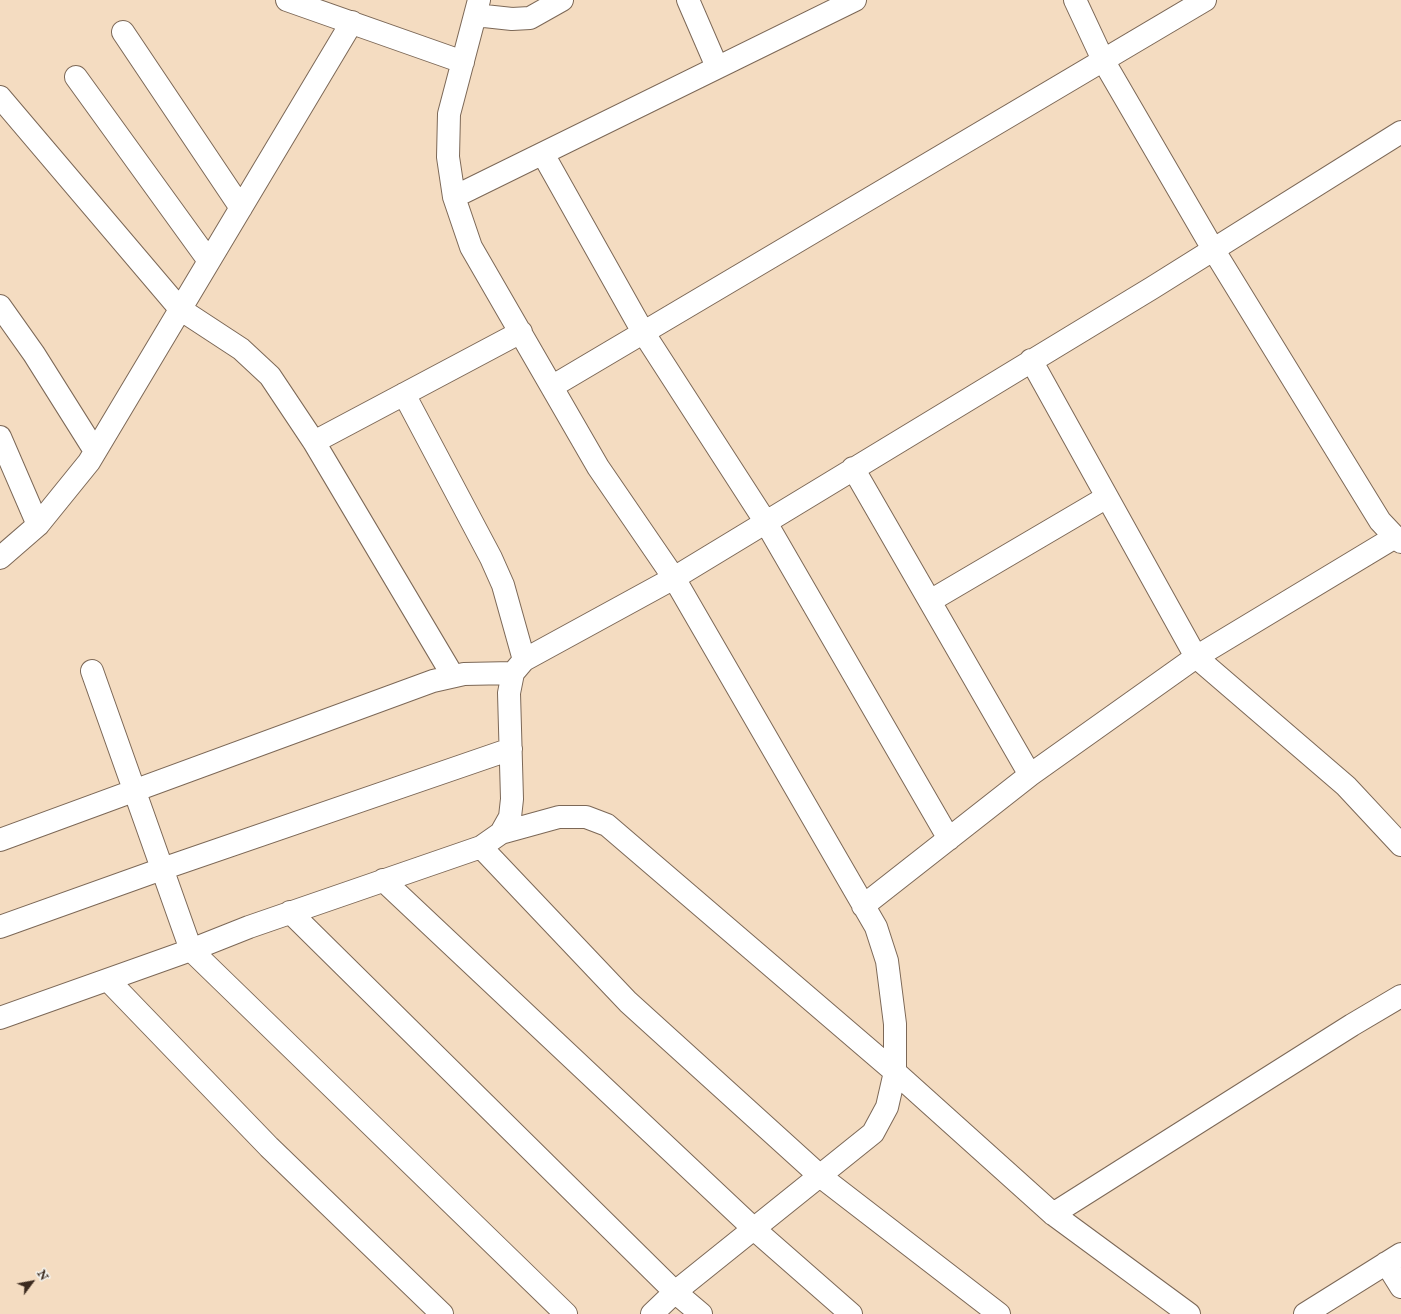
<!DOCTYPE html>
<style>
body{margin:0}
#map{position:relative;width:1401px;height:1314px;overflow:hidden;background:#f4dcc1;font-family:"IM FELL Double Pica",serif}
canvas{display:block}
.north{position:absolute;left:12px;top:1262px;width:40px;height:40px;-webkit-text-stroke:3px #f6f6f2;paint-order:stroke;rotate:58deg;font-size:11px;font-weight:700;line-height:16px;text-align:center;color:#3b2a1e}
.north::after{content:'';display:block;margin:auto;width:14px;height:18px;background:#3b2a1e;clip-path:polygon(50% 0,100% 100%,50% 72%,0 100%)}
</style>
<div id="map">
<canvas width="1401" height="1314"></canvas>
<div class="north">N</div>
</div>
<script>
const ctx = document.querySelector('canvas').getContext('2d');
ctx.lineJoin = 'round';
function shape(rows) {
  const path = new Path2D();
  for (const r of rows) {
    path.moveTo(r[0], r[1]);
    for (let i = 2; i < r.length; i += 2) path.lineTo(r[i], r[i + 1]);
  }
  return path;
}
function stroke(path, color, width, dash) {
  ctx.strokeStyle = color;
  ctx.lineWidth = width;
  ctx.lineCap = dash ? 'butt' : 'round';
  ctx.setLineDash(dash || []);
  ctx.stroke(path);
}
const minor = shape([
 [287,0,463,62],
 [479,0,449,114,448,157,454,197,471,247,598,467,674,578,876,927,887,961,895,1024,895,1072,887,1107,873,1133,675,1292,652,1314],
 [688,0,717,67],
 [1075,0,1103,60,1213,249,1380,521,1395,537,1401,542],
 [475,15,512,19,530,18,562,0],
 [123,32,241,208],
 [76,77,209,261],
 [0,97,180,309,241,349,270,376,314,442,453,676],
 [543,154,643,332,765,521,949,839],
 [454,197,855,0],
 [0,306,34,354,95,451],
 [1031,360,1196,657,1346,786,1401,845],
 [553,386,1205,0],
 [404,394,491,558,503,585,524,660],
 [0,437,38,525],
 [314,442,521,332],
 [853,468,1030,775],
 [0,558,38,525,89,462,352,22],
 [930,601,1107,497],
 [92,671,191,950,566,1314],
 [501,833,559,817,586,817,607,825,895,1072,1053,1214,1189,1314],
 [0,840,433,681,464,674,513,673],
 [481,847,628,1002,820,1176,999,1314],
 [383,880,754,1229,851,1314],
 [863,906,1030,775,1196,657,1395,537],
 [290,912,675,1292,701,1314],
 [0,927,162,869,511,749],
 [108,980,269,1147,442,1314],
 [0,1018,191,950,249,927,481,847,501,833,510,817,512,799,509,693,513,673,524,660,674,578,1152,288,1401,132],
 [1053,1214,1352,1025,1401,996],
 [1386,1263,1401,1287],
 [1305,1314,1401,1254]
]);
stroke(minor, '#7c6857', 24);
stroke(minor, '#fff', 22);
</script>
